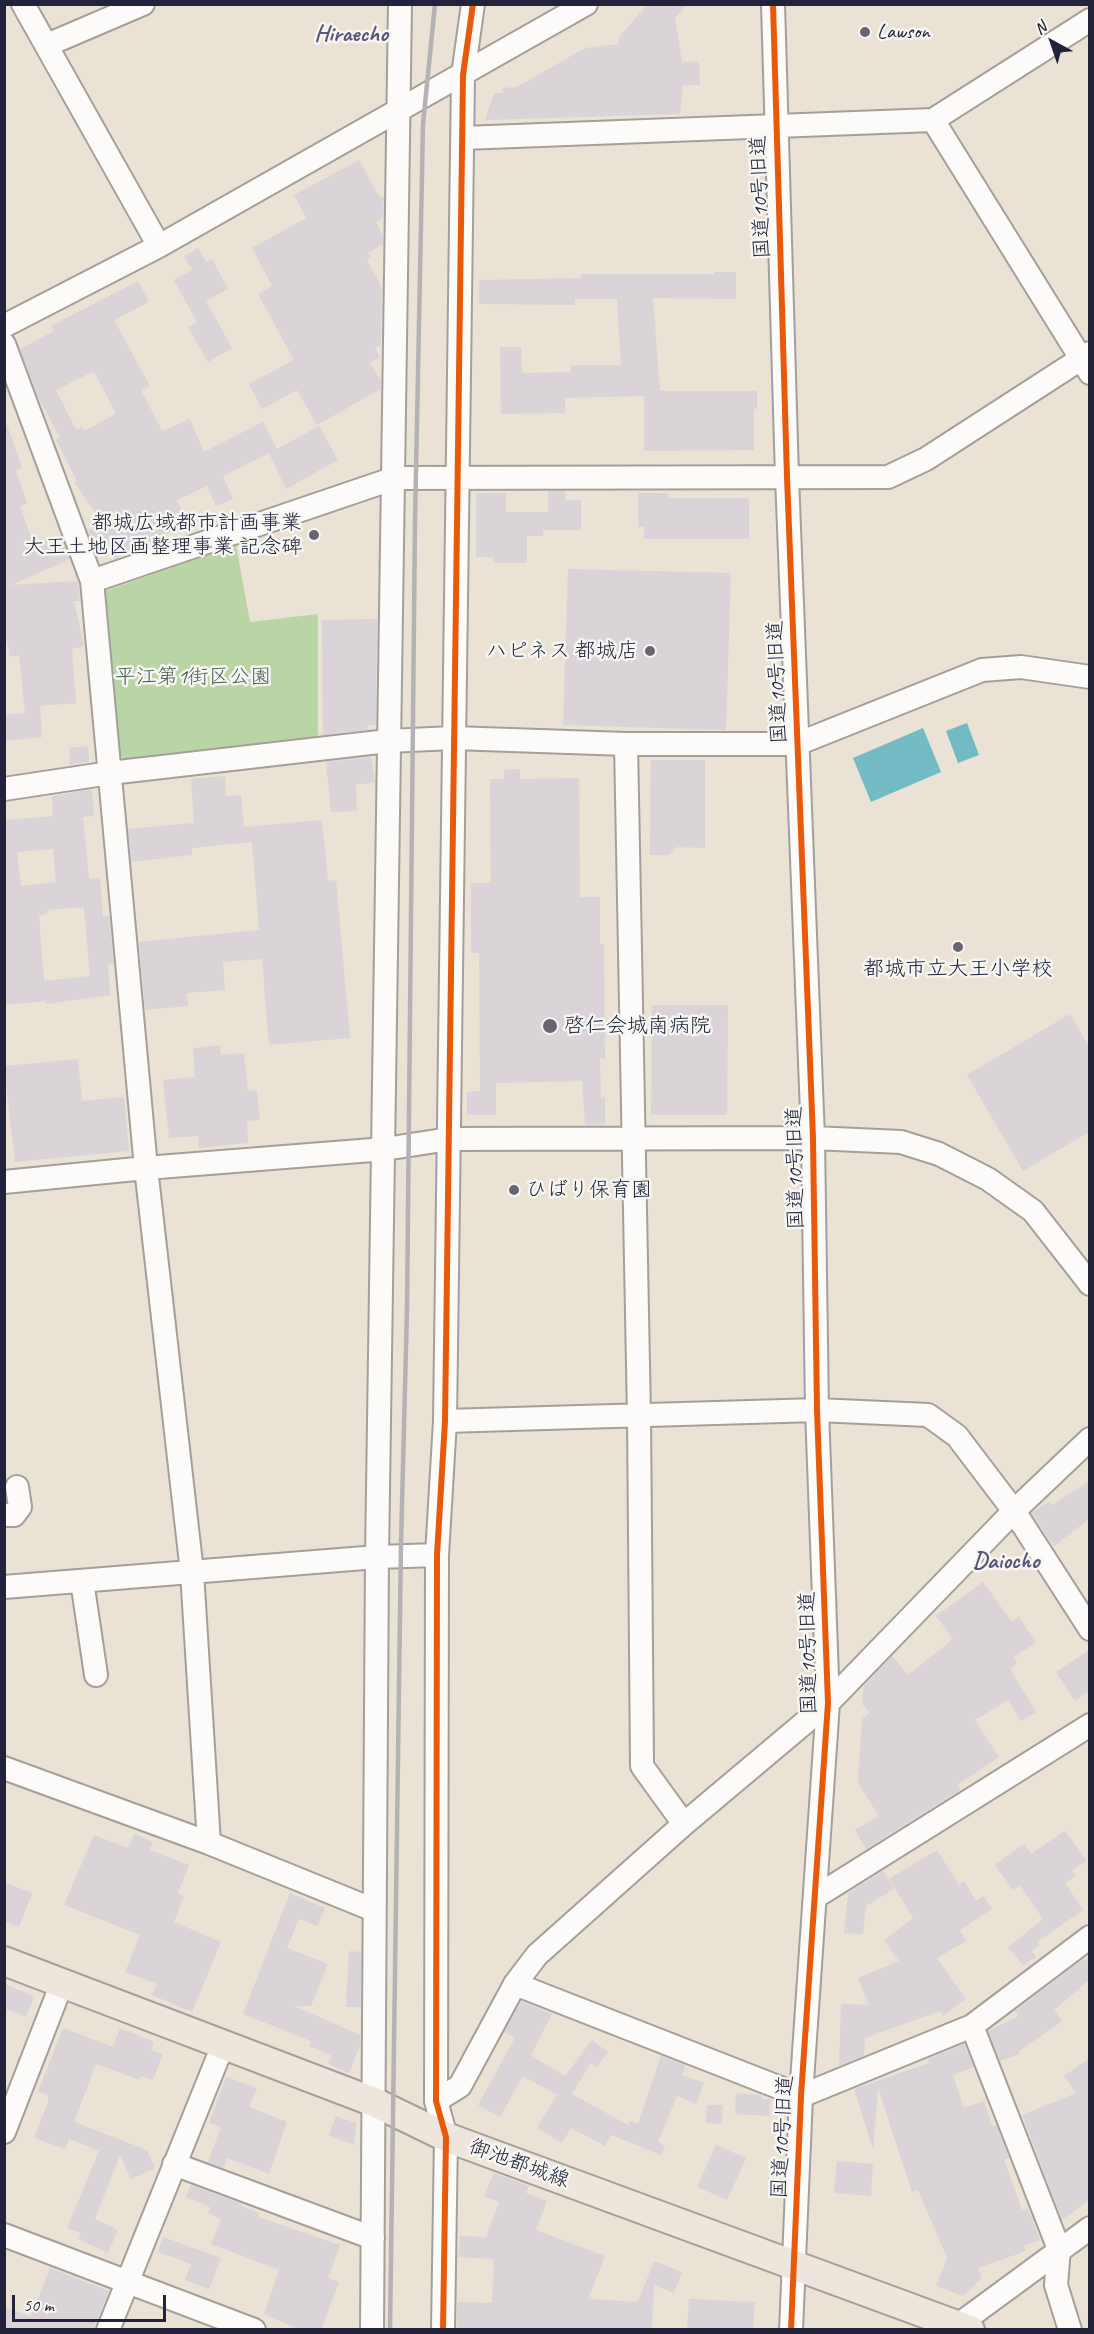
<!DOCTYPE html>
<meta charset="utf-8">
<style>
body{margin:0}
#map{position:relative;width:1094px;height:2334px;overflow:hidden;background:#eae2d4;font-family:Caveat,sans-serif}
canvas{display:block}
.frame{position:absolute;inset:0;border:6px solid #22223b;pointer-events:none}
.north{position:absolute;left:1022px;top:12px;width:60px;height:60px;-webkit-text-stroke:4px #f6f6f2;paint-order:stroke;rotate:320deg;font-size:16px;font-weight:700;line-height:24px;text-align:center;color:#22223b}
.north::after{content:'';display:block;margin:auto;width:21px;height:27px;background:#22223b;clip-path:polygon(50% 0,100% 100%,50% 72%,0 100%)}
.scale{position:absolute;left:12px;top:2295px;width:154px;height:27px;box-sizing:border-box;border:3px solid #22223b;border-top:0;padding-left:8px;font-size:18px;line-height:21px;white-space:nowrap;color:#22223b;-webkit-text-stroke:4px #f6f6f2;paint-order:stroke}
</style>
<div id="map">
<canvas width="1094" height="2334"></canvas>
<div class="frame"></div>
<div class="north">N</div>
<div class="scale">50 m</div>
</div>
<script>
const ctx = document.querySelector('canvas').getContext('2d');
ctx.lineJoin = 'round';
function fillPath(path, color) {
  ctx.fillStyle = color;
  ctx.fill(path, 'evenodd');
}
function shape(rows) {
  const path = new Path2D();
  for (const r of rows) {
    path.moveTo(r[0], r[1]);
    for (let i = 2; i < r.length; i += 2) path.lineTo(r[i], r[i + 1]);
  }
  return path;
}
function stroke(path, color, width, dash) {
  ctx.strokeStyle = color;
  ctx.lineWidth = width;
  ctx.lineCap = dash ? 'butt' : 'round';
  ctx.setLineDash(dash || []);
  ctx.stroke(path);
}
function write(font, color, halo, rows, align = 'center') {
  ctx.font = font + ' Caveat,"Klee One",sans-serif';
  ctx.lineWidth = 5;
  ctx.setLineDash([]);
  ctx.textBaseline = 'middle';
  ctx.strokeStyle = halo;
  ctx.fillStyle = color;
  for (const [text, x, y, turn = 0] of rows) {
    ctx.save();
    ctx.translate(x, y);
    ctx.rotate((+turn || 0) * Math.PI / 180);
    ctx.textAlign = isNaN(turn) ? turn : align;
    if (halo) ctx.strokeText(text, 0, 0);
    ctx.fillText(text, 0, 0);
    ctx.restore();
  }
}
fillPath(shape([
 [236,545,250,622,318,614,318,740,132,765,120,755,105,591]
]), '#b9d5a5');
fillPath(shape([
 [967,723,979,755,958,763,946,731],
 [923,728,941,772,871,802,853,758]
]), '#72bbc5');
fillPath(shape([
 [648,4,688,4,675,18,682,62,699,61,700,85,683,85,680,114,485,120,494,93,503,93,502,88,517,87,585,48,619,44,619,37],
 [359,160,380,198,384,196,383,218,376,222,383,236,383,244,368,253,371,258,367,260,382,288,381,345,375,348,380,357,370,363,381,381,381,389,317,425,297,390,262,409,249,384,294,360,258,294,272,286,252,248,306,218,294,195],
 [198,248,206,262,212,259,228,289,206,301,232,348,208,362,188,327,197,322,174,280,192,270,184,256],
 [714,272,736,272,736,299,653,298,660,391,757,391,757,409,754,409,754,450,644,451,644,396,565,398,565,413,501,414,500,347,521,347,522,373,571,372,571,365,621,365,617,299,575,299,575,305,479,304,479,280,581,278,581,274,714,274],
 [138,281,149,302,114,320,150,386,141,390,162,431,190,419,204,452,263,422,277,449,319,426,338,460,286,489,269,453,275,450,223,476,233,499,216,506,207,486,177,500,187,523,115,559,108,542,94,548,88,531,103,524,74,482,77,481,56,440,60,438,37,395,20,349,54,331,51,326],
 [94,371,116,414,84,431,82,427,76,430,56,390],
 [4,425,7,425,22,468,16,471,27,503,20,506,34,545,61,535,70,559,11,585,78,581,80,601,74,601,84,646,72,649,76,703,40,706,42,737,4,741,4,715,25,713,19,655,10,657,4,624],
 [548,491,565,491,565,500,581,500,581,530,543,530,543,536,527,536,527,563,493,563,493,557,476,557,476,493,506,493,506,512,548,512],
 [638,493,668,493,668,498,749,498,749,539,644,539,644,527,638,527],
 [568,569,731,573,726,730,563,725],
 [377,619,376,725,367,725,368,730,323,735,322,620],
 [88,746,89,762,70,765,69,748],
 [371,757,375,782,356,785,357,811,331,812,326,762],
 [651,760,705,760,705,848,677,847,669,855,650,855],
 [520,769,520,779,579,778,580,897,600,897,600,944,604,944,605,1059,600,1059,601,1098,605,1097,605,1124,585,1125,582,1081,496,1083,496,1115,467,1115,467,1092,480,1091,479,953,471,953,471,883,491,883,490,779,504,779,504,770],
 [225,776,226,796,241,795,244,827,322,820,328,881,336,880,350,1038,269,1045,262,959,223,962,225,990,187,993,188,1006,145,1010,139,942,259,930,252,842,192,848,192,855,131,862,128,829,194,823,191,779],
 [92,789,94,816,83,817,89,879,100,878,103,917,109,916,114,964,108,965,110,995,46,1004,46,1001,4,1005,4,820,53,816,52,796],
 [53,849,56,882,21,886,17,852],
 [84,907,90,976,44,981,39,915,47,914,47,910],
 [652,1005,728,1005,727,1115,651,1115],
 [1070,1014,1089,1047,1089,1132,1023,1171,967,1075],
 [220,1045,221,1055,244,1053,248,1091,257,1090,260,1120,247,1121,248,1143,199,1148,198,1136,169,1138,163,1080,195,1077,193,1048],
 [78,1059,82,1101,124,1097,129,1151,15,1162,4,1066],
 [1089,1481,1089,1519,1054,1546,1031,1513,1050,1501,1052,1505],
 [983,1582,1012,1622,1019,1617,1036,1643,1013,1657,1017,1663,1010,1669,1036,1712,1021,1721,1008,1700,975,1720,999,1757,957,1785,960,1790,866,1849,855,1830,879,1816,858,1783,862,1719,870,1713,862,1704,864,1685,892,1656,908,1675,953,1639,936,1616],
 [1089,1650,1089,1691,1075,1701,1056,1672],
 [1065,1831,1087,1861,1072,1870,1076,1876,1065,1883,1083,1910,1037,1942,1040,1945,1032,1951,1036,1957,1023,1965,1008,1947,1043,1919,1020,1885,1013,1890,995,1865,1024,1844,1031,1854],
 [134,1834,153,1842,150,1850,189,1865,178,1893,184,1896,174,1922,221,1942,192,2012,152,1995,157,1984,125,1972,140,1935,64,1905,94,1835,128,1848],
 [937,1850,959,1885,964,1881,976,1901,984,1896,992,1909,960,1930,966,1941,937,1958,966,1999,943,2016,940,2011,865,2038,864,2056,839,2066,841,2004,869,2005,858,1978,899,1961,884,1941,913,1918,889,1879],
 [883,1871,894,1889,866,1906,863,1934,844,1933,848,1893],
 [4,1882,32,1893,19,1927,4,1921],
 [290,1893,325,1908,317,1926,299,1919,287,1948,328,1964,311,2006,294,2006,360,2035,360,2045,349,2073,328,2064,332,2056,309,2046,311,2041,243,2014],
 [349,1951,361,1952,361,2007,346,2007],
 [1089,1958,1089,1980,1054,2010,1062,2021,1018,2052,1019,2054,1000,2061,988,2031,1019,2016,1015,2011,1078,1963],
 [4,1984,34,1996,26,2017,4,2008],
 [521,2001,552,2014,531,2055,538,2060,565,2076,592,2040,608,2052,596,2068,591,2063,572,2094,628,2125,630,2121,638,2124,661,2056,686,2065,682,2075,704,2083,696,2104,677,2096,658,2142,665,2146,661,2155,611,2135,605,2146,571,2128,562,2143,537,2128,557,2095,523,2076,500,2117,478,2105,515,2038,504,2032],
 [63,2028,113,2047,120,2028,154,2042,151,2050,163,2054,153,2080,141,2076,140,2080,96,2064,74,2122,147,2150,155,2168,131,2179,120,2155,95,2219,118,2230,108,2253,78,2239,81,2233,67,2228,99,2151,69,2139,65,2149,34,2138,48,2102,48,2095,38,2092],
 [964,2044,974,2067,953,2075,964,2108,984,2101,992,2126,996,2125,1009,2158,1004,2160,1022,2210,1028,2208,1040,2240,1024,2246,1026,2251,978,2268,982,2278,963,2296,936,2286,947,2258,918,2190,912,2192,878,2088,873,2149,854,2089,929,2063,928,2059],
 [1089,2058,1089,2200,1062,2220,1022,2115,1076,2093,1064,2076],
 [226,2077,257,2088,249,2107,287,2122,269,2174,227,2158,224,2168,208,2162,221,2127,209,2123],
 [736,2093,761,2095,762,2099,770,2099,769,2116,735,2114],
 [707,2105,723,2105,722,2124,706,2123],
 [336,2116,356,2123,354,2145,329,2135],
 [716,2145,746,2158,727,2200,697,2187],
 [837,2161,873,2164,871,2196,834,2193],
 [494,2173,529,2186,526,2193,547,2201,536,2230,605,2256,588,2299,638,2302,654,2261,682,2272,674,2293,654,2285,652,2328,457,2330,457,2302,492,2303,494,2259,458,2257,460,2236,486,2237,499,2202,484,2196],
 [191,2185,242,2204,241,2206,259,2213,258,2217,340,2245,328,2278,339,2282,321,2330,301,2330,264,2314,279,2270,211,2244,221,2219,208,2213,210,2207,186,2197],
 [163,2237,221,2258,209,2289,185,2280,191,2264,158,2252],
 [50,2268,109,2291,93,2330,4,2330,4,2307,31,2317],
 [689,2299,755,2302,753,2330,687,2330]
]), '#dad3d7');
const minor = shape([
 [23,4,159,246],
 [773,4,787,477,813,1138,817,1410,828,1703,801,2096,791,2330],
 [47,45,143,4],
 [933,120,1090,373],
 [463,138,933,120,1090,20],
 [4,326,159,246,586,4],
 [4,344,92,581,146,1168,192,1572,209,1843],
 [92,581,395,478,888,477,926,459,1090,353],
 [626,744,639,1416,642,1766,684,1824],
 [4,789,110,773,388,741,453,738,626,744,797,744,982,670,1021,667,1090,677],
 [4,1182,146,1168,385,1149,449,1139,813,1138,901,1142,939,1154,988,1179,1033,1211,1090,1284],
 [445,1421,817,1410,928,1415,957,1436,1014,1511,1090,1629],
 [4,1515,14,1515,20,1507,17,1487],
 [82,1581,96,1675],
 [4,1587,377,1557,437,1555],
 [4,1768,209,1843,374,1910],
 [817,1896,1090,1725],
 [515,1984,801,2096,972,2026,1090,1937],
 [972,2026,1059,2249,1056,2285,1070,2330],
 [436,2101,460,2086,515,1984,537,1955,684,1824,828,1703,1014,1511,1090,1439],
 [4,2132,62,1983],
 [174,2164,373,2238],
 [4,2235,254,2330],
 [958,2325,1090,2228],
 [108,2330,223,2045],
 [372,2330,377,1557,400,4],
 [443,2330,446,2137,436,2101,437,1555,445,1421,463,75,473,4]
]);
const major = shape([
 [4,1961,374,2102,446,2137,970,2330]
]);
stroke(minor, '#a49f9a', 26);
stroke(major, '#a49f9a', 32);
stroke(minor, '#fcfbf9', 22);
stroke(major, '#eee5dd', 28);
stroke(shape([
 [390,2330,401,1543,407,1309,415,521,423,124,435,4]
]), '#b4b2b4', 4.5);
stroke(shape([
 [773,4,787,477,813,1138,817,1410,828,1703,801,2096,791,2330],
 [443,2330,446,2137,436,2101,437,1555,445,1421,463,75,473,4]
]), '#e8590c', 6);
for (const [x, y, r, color] of [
 [865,32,6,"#686571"],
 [314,535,6,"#686571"],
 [650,651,6,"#686571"],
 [958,947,6,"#686571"],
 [550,1026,8,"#686571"],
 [514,1190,6,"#686571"]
]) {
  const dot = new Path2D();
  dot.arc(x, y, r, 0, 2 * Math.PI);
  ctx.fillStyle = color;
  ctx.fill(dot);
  stroke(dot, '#f6f6f2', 2);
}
write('21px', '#22223b', '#f6f6f2', [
 ["Lawson",877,32],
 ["都城広域都市計画事業",302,523,"right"],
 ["大王土地区画整理事業 記念碑",302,547,"right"],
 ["ハピネス 都城店",638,651,"right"],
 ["都城市立大王小学校",958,969,"center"],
 ["啓仁会城南病院",564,1026],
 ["ひばり保育園",526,1190]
], 'left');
write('21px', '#22223b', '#f6f6f2', [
 ["国道10号旧道",761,197,-92],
 ["国道10号旧道",778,682,-92],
 ["国道10号旧道",796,1168,-91],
 ["国道10号旧道",809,1653,-91],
 ["国道10号旧道",783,2137,-87],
 ["御池都城線",519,2164,20]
]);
write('21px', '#495d52', '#f6f6f2', [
 ["平江第1街区公園",193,677]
]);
write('bold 24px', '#5c5579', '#f6f6f2', [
 ["Hiraecho",351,35],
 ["Daiocho",1006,1562]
]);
</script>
